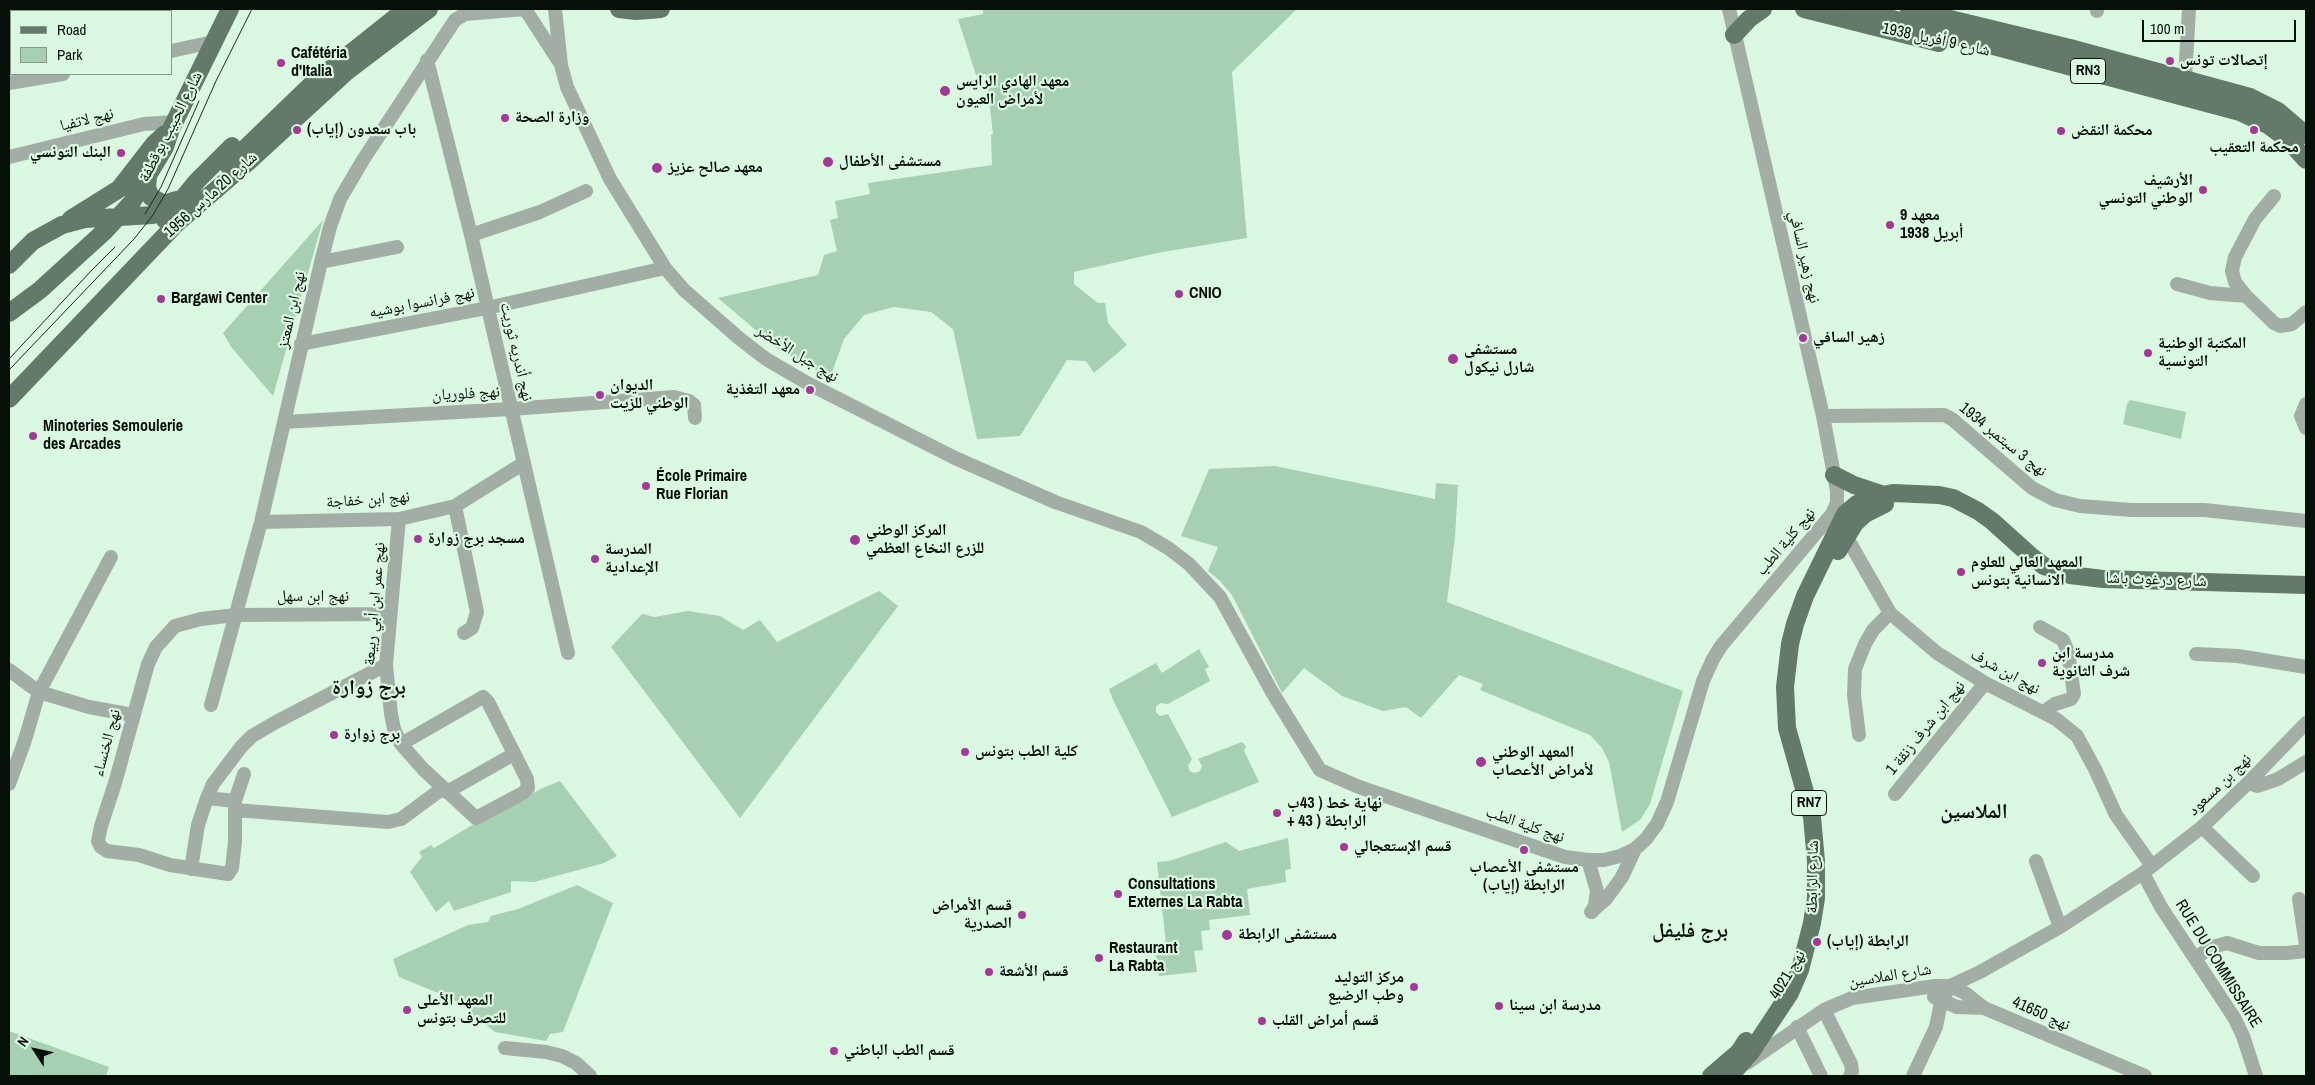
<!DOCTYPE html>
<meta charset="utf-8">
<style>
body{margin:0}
#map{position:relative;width:2315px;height:1085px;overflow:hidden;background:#daf7e2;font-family:"Archivo Narrow",sans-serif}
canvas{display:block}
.frame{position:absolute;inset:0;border:10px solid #060f08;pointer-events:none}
.legend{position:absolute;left:10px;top:10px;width:162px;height:65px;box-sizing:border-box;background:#daf7e2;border:1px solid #859a8b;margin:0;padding:6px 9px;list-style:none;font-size:15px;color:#060f08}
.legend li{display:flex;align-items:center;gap:10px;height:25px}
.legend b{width:25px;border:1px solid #859a8b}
.north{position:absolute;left:10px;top:1025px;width:50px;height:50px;-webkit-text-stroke:4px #daf7e2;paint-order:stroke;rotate:305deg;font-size:14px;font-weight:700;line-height:20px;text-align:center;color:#060f08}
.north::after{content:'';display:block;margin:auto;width:18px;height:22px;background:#060f08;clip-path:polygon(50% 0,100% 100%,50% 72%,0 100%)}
.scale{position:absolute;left:2142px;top:20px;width:154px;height:22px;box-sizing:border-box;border:2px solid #060f08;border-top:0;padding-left:6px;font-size:15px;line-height:18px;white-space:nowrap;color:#060f08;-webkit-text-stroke:4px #daf7e2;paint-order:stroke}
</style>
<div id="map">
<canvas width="2315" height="1085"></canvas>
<div class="frame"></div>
<ul class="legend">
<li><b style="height:6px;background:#637969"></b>Road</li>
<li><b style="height:14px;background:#a7cfb1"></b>Park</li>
</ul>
<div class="north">N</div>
<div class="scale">100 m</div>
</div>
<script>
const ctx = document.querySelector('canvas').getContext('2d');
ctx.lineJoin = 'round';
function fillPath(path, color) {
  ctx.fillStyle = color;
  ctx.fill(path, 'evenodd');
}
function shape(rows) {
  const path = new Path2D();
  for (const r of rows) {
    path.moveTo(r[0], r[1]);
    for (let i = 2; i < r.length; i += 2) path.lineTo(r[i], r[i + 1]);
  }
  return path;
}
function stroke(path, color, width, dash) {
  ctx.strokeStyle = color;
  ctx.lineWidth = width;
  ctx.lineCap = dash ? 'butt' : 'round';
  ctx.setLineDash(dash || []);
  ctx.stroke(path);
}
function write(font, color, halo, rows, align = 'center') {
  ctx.font = font + ' "Archivo Narrow","Noto Naskh Arabic",sans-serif';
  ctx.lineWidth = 4.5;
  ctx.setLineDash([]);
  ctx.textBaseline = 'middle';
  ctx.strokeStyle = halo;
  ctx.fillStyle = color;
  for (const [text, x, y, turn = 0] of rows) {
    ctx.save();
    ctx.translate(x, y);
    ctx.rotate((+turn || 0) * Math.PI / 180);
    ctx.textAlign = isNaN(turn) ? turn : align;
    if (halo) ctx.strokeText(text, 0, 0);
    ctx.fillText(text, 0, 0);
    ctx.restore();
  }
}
fillPath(shape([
 [983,9,1297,9,1232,72,1247,238,1157,253,1074,272,1074,284,1098,303,1105,303,1108,323,1127,345,1094,373,1086,361,1067,360,1020,436,977,439,953,329,931,312,894,307,864,315,844,339,830,378,778,349,718,298,818,275,824,255,837,251,830,220,838,218,835,201,870,194,868,183,992,165,991,135,993,134,986,74,976,75,958,19,983,14],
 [323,220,273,396,232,348,223,333],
 [2130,400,2186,412,2181,439,2123,424,2127,404],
 [1275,466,1435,499,1436,483,1458,485,1455,537,1447,602,1683,691,1650,804,1640,820,1622,832,1609,762,1602,748,1590,735,1480,690,1483,684,1459,675,1421,718,1406,707,1383,711,1342,696,1304,668,1282,693,1232,595,1220,581,1208,571,1218,547,1181,536,1209,469],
 [879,591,898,606,740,818,611,647,642,614,655,617,688,611,720,616,743,630,760,620,777,642],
 [1199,649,1209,667,1205,669,1210,681,1168,704,1160,703,1156,707,1156,712,1160,716,1168,714,1192,759,1188,766,1190,771,1195,773,1200,771,1202,766,1198,759,1242,742,1246,746,1244,751,1259,782,1172,817,1113,700,1109,689,1156,663,1162,673],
 [560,781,617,856,604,863,534,882,511,881,511,892,454,911,449,901,436,912,410,872,422,857,419,852,431,845,434,848,479,821,545,787],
 [1288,838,1291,869,1285,870,1286,882,1247,889,1250,915,1209,920,1210,930,1201,931,1203,950,1194,951,1197,972,1159,976,1156,955,1167,953,1157,862,1169,861,1226,842,1239,851],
 [577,885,613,903,563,1032,550,1034,546,1041,495,1032,453,999,399,977,393,959,468,925,488,922,491,916,518,909],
 [9,1031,109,1067,106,1076,9,1076]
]), '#a7cfb1');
stroke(shape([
 [525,9,560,63],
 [555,9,561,65,567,87,610,179,665,268,684,290,740,339,766,359,807,383,955,458,1055,502,1141,532,1168,548,1189,564,1220,597,1272,692,1320,770,1359,787,1565,857,1588,860,1604,860,1620,856,1635,849,1646,839,1657,824,1667,802,1703,681,1713,659,1721,646,1832,514,1837,503,1837,491,1823,416,1729,9],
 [142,11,143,9],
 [2097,11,2097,9],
 [171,51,213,42],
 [427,60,471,235,568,653],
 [2185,79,2189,9],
 [9,83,63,74],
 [9,157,144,124,175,122],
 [2274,196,2255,219,2235,257,2232,271,2235,282,2246,296,2274,323,2280,326,2292,324,2306,312],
 [471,235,540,212,586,191],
 [321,262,397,247],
 [2177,284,2210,293,2246,296],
 [301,344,487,308,665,268],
 [2306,404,2301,416,2306,428],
 [1823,416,1944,415,1952,419,2032,488,2055,500,2080,506,2131,510,2204,510,2306,521],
 [284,422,511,409,674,397,689,401,694,405,695,418],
 [455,506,477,612,472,628,464,633],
 [399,519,386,665,391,714,394,729,401,744,423,769,476,818,523,793,528,788,527,779,488,702,483,697,401,744],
 [261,522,399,519,455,506,524,463],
 [1842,529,1890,613,1937,653,1985,683,2056,719,2077,736,2095,769,2116,815,2152,866],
 [2040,627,2063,640,2068,652,2074,694,2071,699,2055,704,2043,712],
 [2196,654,2238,656,2306,667],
 [9,670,39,692,89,707,133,715],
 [211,705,261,522,321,262,330,227,340,199,363,160,455,20,465,14,525,9],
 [1859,735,1854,695,1855,669,1865,644,1873,630,1890,613],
 [244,774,235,801,235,842,232,868,228,874,170,865,139,855,107,851,101,847,98,841,101,826,115,783,148,664,156,647,175,626,201,619,236,615,390,614],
 [2248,783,2258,786,2278,779,2306,762],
 [9,784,25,740,39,692,111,557],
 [447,792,514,754],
 [1895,794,1985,683],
 [207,798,235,801],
 [235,810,388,822,401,819,443,788],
 [2202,827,2253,876],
 [1588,860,1597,891,1595,905,1592,912],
 [2036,861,2060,927],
 [191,869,198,825,207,798,213,784,241,747,252,736,276,722,386,665],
 [2143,873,2161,907,2235,1019,2243,1036,2256,1076],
 [2299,899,2306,945],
 [1591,912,1606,899,1622,877,1635,849],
 [2195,958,2212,947,2227,943,2259,953,2286,953,2306,951],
 [1934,997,1957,1007,1984,1008,2145,1076],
 [1824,1010,1851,1064,1852,1071,1850,1076],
 [1797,1027,1821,1076],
 [505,1048,546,1052,562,1056,576,1063,590,1076],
 [1747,1063,1824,1010,1852,998,1935,986,1950,986,1965,993,1984,1008],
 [1913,1076,1936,1027,1941,1002,1950,986,1980,972,2060,927,2143,873,2202,827,2248,783,2306,723]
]), '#a2aea5', 14);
stroke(shape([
 [619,9,636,11,661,9],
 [1804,9,1939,43],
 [1855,9,2240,112,2268,125,2287,139,2306,160],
 [1909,9,2070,48,2250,97,2278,111,2306,135],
 [1734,35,1749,19,1763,9],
 [228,165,313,83,406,9],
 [148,176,147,188,151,197,164,204,176,200],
 [71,219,119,189,154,144,165,134],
 [165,220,197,181,232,146],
 [9,265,33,241,62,225,85,219,153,215,173,202],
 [9,313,40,290,106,230,132,202,165,147,171,129,230,9],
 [9,399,176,224,247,163,346,72,429,9],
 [1834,475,1854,485,1884,495],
 [1838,551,1855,523,1865,514,1885,504],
 [1711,1076,1739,1052,1746,1041],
 [1730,1076,1751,1052,1790,993,1800,970,1812,923,1816,898,1816,861,1812,817,1787,728,1785,687,1790,644,1795,624,1805,596,1845,514,1857,504,1873,497,1893,493,1939,495,1953,498,1978,511,1992,521,2032,557,2044,566,2070,575,2103,579,2306,585]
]), '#637969', 18);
stroke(shape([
 [145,214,161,187,199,101],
 [9,359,91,271,115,247],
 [9,370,134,239,153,215,168,189,216,81,252,9]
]), '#1c271f', 1);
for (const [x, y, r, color] of [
 [2170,61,5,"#a53897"],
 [281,63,5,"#a53897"],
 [945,91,6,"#a53897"],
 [505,118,5,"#a53897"],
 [297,130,5,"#a53897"],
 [2254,130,5,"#a53897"],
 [2061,131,5,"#a53897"],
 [121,153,5,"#a53897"],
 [828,162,6,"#a53897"],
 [657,168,6,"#a53897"],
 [2203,190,5,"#a53897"],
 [1890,225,5,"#a53897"],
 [1179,294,5,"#a53897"],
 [161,299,5,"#a53897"],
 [1803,338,5,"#a53897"],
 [2148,353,5,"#a53897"],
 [1453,359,6,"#a53897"],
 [810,390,5,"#a53897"],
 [600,395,5,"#a53897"],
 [33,436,5,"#a53897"],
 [646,486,5,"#a53897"],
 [418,539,5,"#a53897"],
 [855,540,6,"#a53897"],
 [595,559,5,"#a53897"],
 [1961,572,5,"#a53897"],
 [2042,663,5,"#a53897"],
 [334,735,5,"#a53897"],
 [965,752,5,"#a53897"],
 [1481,762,6,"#a53897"],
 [1277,813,5,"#a53897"],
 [1344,847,5,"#a53897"],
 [1524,850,5,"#a53897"],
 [1118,894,5,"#a53897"],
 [1022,915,5,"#a53897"],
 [1227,935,6,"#a53897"],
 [1817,942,5,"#a53897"],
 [1099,958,5,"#a53897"],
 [989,972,5,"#a53897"],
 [1414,987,5,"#a53897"],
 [1499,1006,5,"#a53897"],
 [407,1010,5,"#a53897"],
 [1262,1021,5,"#a53897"],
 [834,1051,5,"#a53897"]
]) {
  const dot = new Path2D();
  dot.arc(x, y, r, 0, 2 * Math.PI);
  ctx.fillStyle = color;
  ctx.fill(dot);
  stroke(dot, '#daf7e2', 2);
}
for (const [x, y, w] of [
 [2088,71,35],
 [1809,803,35]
]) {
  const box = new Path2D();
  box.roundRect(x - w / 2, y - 12.5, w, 25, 4);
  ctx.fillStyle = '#daf7e2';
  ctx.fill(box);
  stroke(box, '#060f08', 1);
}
write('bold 15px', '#060f08', null, [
 ["RN3",2088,71],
 ["RN7",1809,803]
]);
write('16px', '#060f08', '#daf7e2', [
 ["شارع 9 أفريل 1938",1936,40,12],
 ["نهج لاتفيا",87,120,-14],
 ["شارع الحبيب بوقطفة",171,127,-63],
 ["شارع 20 مارس 1956",211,195,-42],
 ["نهج زهير السافي",1804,257,77],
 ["نهج فرانسوا بوشيه",422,303,-11],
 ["نهج ابن المعتز",292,310,-77],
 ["نهج أندريه ثوريت",516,352,77],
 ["نهج جبل الأخضر",797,354,32],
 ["نهج فلوريان",466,394,-3],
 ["نهج 3 سبتمبر 1934",2003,440,39],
 ["نهج ابن خفاجة",368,500,-4],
 ["نهج كلية الطب",1786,542,-50],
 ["شارع درغوث باشا",2156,580,2],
 ["نهج ابن سهل",313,597],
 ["نهج عمر ابن أبي ربيعة",375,604,-85],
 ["نهج ابن شرف",2005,672,29],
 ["نهج ابن شرف زنقة 1",1926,728,-51],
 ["نهج الخنساء",107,743,-75],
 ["نهج بن مسعود",2220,785,-44],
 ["نهج كلية الطب",1525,825,19],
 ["شارع الرابطة",1813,877,-89],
 ["RUE DU COMMISSAIRE",2218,964,58],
 ["نهج 4021",1788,975,-59],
 ["شارع الملاسين",1890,976,-9],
 ["نهج 41650",2041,1014,24]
]);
write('bold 16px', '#060f08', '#daf7e2', [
 ["Cafétéria",291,54],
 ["d'Italia",291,72],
 ["إتصالات تونس",2180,61],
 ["معهد الهادي الرايس",956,82],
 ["لأمراض العيون",956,100],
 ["وزارة الصحة",515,118],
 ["باب سعدون (إياب)",307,130],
 ["محكمة النقض",2071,131],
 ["محكمة التعقيب",2254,148,"center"],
 ["البنك التونسي",111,153,"right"],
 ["مستشفى الأطفال",839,162],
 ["معهد صالح عزيز",668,168],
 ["الأرشيف",2193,181,"right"],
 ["الوطني التونسي",2193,199,"right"],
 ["معهد 9",1900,216],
 ["أبريل 1938",1900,234],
 ["CNIO",1189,294],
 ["Bargawi Center",171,299],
 ["زهير السافي",1813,338],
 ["المكتبة الوطنية",2158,344],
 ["التونسية",2158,362],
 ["مستشفى",1464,350],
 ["شارل نيكول",1464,368],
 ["الديوان",610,386],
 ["الوطني للزيت",610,404],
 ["معهد التغذية",800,390,"right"],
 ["Minoteries Semoulerie",43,427],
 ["des Arcades",43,445],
 ["École Primaire",656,477],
 ["Rue Florian",656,495],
 ["المركز الوطني",866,531],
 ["للزرع النخاع العظمي",866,549],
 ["مسجد برج زوارة",428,539],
 ["المدرسة",605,550],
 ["الإعدادية",605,568],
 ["المعهد العالي للعلوم",1971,563],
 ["الانسانية بتونس",1971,581],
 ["مدرسة ابن",2052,654],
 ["شرف الثانوية",2052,672],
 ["برج زوارة",344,735],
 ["كلية الطب بتونس",975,752],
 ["المعهد الوطني",1492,753],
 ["لأمراض الأعصاب",1492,771],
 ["نهاية خط ( 43ب",1287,804],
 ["+ 43 ) الرابطة",1287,822],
 ["قسم الإستعجالي",1354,847],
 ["مستشفى الأعصاب",1524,868,"center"],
 ["الرابطة (إياب)",1524,886,"center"],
 ["Consultations",1128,885],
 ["Externes La Rabta",1128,903],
 ["قسم الأمراض",1012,906,"right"],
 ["الصدرية",1012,924,"right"],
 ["مستشفى الرابطة",1238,935],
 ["الرابطة (إياب)",1827,942],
 ["Restaurant",1109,949],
 ["La Rabta",1109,967],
 ["قسم الأشعة",999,972],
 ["مركز التوليد",1404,978,"right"],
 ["وطب الرضيع",1404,996,"right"],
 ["المعهد الأعلى",417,1001],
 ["للتصرف بتونس",417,1019],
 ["مدرسة ابن سينا",1509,1006],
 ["قسم أمراض القلب",1272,1021],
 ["قسم الطب الباطني",844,1051]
], 'left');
write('bold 21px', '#060f08', '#daf7e2', [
 ["برج زوارة",369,688],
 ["الملاسين",1974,812],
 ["برج فليفل",1690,931]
]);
</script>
